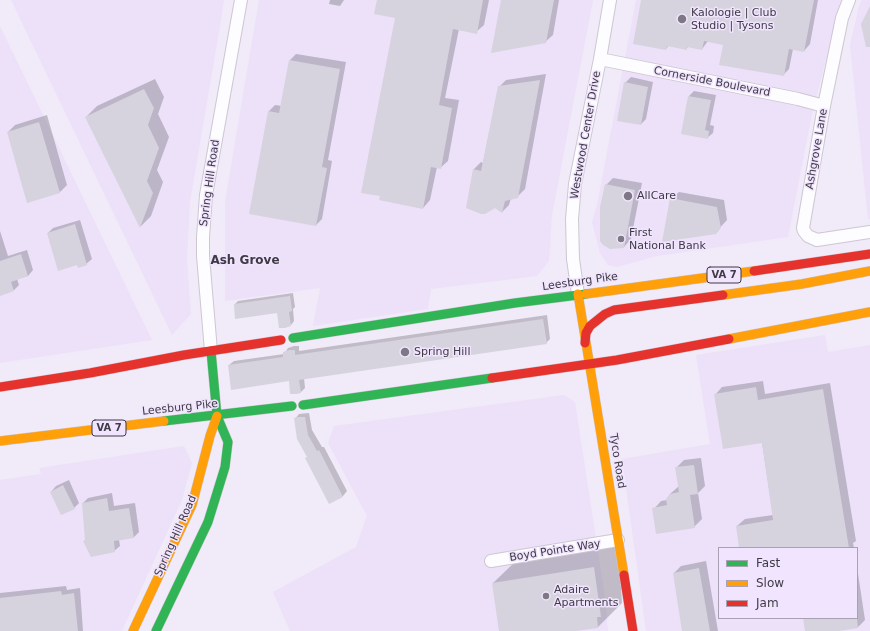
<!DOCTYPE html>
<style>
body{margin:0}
#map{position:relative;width:870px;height:631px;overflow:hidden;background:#f1eaf8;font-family:"DejaVu Sans",sans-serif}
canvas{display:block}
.legend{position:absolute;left:718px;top:547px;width:140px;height:72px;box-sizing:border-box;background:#f0e4fe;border:1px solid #a9a0b4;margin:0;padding:5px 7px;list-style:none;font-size:12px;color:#3f3b45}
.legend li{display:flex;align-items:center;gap:8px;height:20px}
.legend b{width:20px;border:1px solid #a9a0b4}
</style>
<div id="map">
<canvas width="870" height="631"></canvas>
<ul class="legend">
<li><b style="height:5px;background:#30b455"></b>Fast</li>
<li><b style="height:5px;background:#ff9f0a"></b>Slow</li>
<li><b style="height:5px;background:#e5322d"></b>Jam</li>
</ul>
</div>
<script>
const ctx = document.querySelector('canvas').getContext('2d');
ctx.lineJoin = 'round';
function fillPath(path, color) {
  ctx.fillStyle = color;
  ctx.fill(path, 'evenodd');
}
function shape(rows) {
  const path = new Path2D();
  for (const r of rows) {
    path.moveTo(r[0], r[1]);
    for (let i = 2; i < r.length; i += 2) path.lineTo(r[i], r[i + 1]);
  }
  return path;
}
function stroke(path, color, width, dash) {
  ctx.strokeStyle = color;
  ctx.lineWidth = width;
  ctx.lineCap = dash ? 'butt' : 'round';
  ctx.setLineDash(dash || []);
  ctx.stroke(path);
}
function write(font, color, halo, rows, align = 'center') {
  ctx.font = font + ' "DejaVu Sans",sans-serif';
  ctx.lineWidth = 3;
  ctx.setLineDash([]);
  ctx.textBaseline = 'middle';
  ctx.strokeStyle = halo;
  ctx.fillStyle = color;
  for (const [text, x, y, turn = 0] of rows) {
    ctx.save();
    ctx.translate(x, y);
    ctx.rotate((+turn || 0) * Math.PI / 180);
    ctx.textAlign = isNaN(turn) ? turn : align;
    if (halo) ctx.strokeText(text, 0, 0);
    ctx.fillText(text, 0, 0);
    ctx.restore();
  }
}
fillPath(shape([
 [11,0,224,0,220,26,190,202,187,259,191,314,172,335],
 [259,0,593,0,552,215,549,261,537,276,431,289,428,309,313,326,320,288,225,301,225,202],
 [636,0,841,0,811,119,788,237,657,256,617,267,608,265,600,253,592,222,597,205],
 [862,0,870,0,870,219,868,219,850,45,859,6],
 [0,26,152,340,0,363],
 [825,335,828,352,870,345,870,631,646,631,622,459,710,444,696,355],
 [719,548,857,548,857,618,719,618],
 [564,395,575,402,605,597,608,631,290,631,273,592,356,547,367,516,328,443,334,426],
 [184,446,192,463,182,500,122,631,0,631,0,480,41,474,39,468]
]), '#ece1f9');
fillPath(shape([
 [330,0,344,0,340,6,329,4],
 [378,0,489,0,484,25,476,32,459,29,445,98,459,100,448,161,440,168,437,167,430,200,423,208,396,17],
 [502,0,559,0,553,35,545,42],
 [642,0,818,0,810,44,804,51,793,49,789,69,783,75,724,44,708,41,702,49,689,46,686,49,669,45,666,49],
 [296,54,346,62,328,160,332,161,322,219,316,225,268,112,275,105,282,106,290,60],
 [546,74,525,189,517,197,511,198,509,205,502,212,495,207,467,207,474,169,481,162,483,163,499,87,506,80],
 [631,77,653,82,646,119,641,124,625,83],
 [155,79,164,97,158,114,169,137,157,170,163,182,151,216,141,226,86,117,97,106],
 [694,91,716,95,710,125,714,126,713,133,707,138,689,96],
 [47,115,67,185,60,192,8,132,15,125],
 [613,178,642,183,631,239,624,247,606,185],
 [679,192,724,200,727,220,715,233,671,199],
 [80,220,92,259,86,264,48,233,53,228],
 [0,231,8,256,27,250,33,270,28,276,17,279,19,285,14,290,0,295],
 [293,293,295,307,293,309,294,321,291,325,278,312,235,304,238,301],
 [547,315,550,339,546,343,304,378,305,388,301,392,289,380,229,365,234,361,284,354,288,348,294,346,299,346,299,351],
 [763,381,765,394,830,383,856,541,853,543,854,548,740,548,737,526,745,519,773,515,762,442,715,395,722,387],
 [309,413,312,430,322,447,324,447,347,491,343,496,330,503,308,456,295,419,299,414],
 [701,458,705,486,698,493,702,519,694,527,654,509,661,501,667,500,670,494,679,486,676,468,684,460],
 [69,480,79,503,74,508,51,492,56,486],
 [112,493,114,506,135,503,139,532,134,537,119,540,120,546,114,551,86,539,83,503,88,498],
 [618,544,622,603,598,627,570,631,500,631,493,583,517,560],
 [706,561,718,631,683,631,674,573,681,566],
 [857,567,865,620,858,627,833,631,806,631,804,618,857,618],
 [66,586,67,590,80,588,83,631,0,631,0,593]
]), '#0003');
fillPath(shape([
 [377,0,483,0,477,34,453,29,439,105,452,108,441,169,431,167,423,209,379,200,380,196,361,193,395,18,374,14],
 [501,0,554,0,546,43,491,53],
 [641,0,814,0,804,52,789,49,784,76,719,65,723,45,704,41,702,50,687,47,687,50,667,46,666,50,633,44],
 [870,6,870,47,866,47,861,24],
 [289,60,340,69,322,167,327,168,316,226,249,214,268,111,279,113],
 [540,80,518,198,505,201,502,213,495,208,485,214,481,214,466,208,473,169,481,171,498,86],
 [624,82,648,87,641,125,617,121],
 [144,89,154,108,148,125,159,148,147,181,153,193,140,228,85,117],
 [688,96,711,100,705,130,709,131,708,139,681,134],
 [39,122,60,193,27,203,7,132],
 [605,184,635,190,624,248,610,249,603,245,600,241,600,207],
 [670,198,717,207,721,228,716,234,662,242],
 [75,224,87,265,78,268,77,265,58,271,47,233],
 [21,254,28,276,11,282,14,291,0,296,0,261],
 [290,296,292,311,289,312,291,326,285,328,279,328,277,313,235,319,234,304],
 [543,319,547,344,299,380,301,393,297,394,290,394,289,381,231,390,228,365,283,357,283,352,289,350,295,350,295,355],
 [756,387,758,400,823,389,849,548,739,548,736,526,773,520,762,443,723,449,714,394],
 [298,417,305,417,308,435,317,451,319,450,343,497,329,504,305,458,307,457,297,439,294,418],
 [694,465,698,494,690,495,695,528,656,534,652,508,667,505,666,499,670,494,679,492,675,467],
 [63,485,75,509,61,515,50,492],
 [107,498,109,511,129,508,134,538,114,541,115,552,91,557,83,541,85,540,82,503],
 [594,567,601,617,597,617,598,628,576,631,499,631,492,583],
 [699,568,710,631,682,631,673,573],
 [61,591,62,595,74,593,78,631,0,631,0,598],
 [803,618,857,618,858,628,839,631,805,631]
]), '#d6d2de');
const street = shape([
 [849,0,842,18,824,106,803,228,804,231,808,236,817,240,870,232],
 [600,59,798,99,824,106],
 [578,294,573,259,572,219,575,184,600,59,610,0],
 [211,351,203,256,203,237,206,195,241,0],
 [491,561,618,540]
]);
const fast = shape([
 [293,338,515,303,586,294],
 [303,405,492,378],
 [164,421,292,406],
 [156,631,208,522,225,467,228,442,217,416,211,351]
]);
const slow = shape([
 [578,294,624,575],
 [586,294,754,271],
 [723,295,802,284,870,271],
 [729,339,870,312],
 [0,441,164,421],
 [133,631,192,505,210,436,217,416]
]);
const jam = shape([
 [754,271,870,254],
 [585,343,586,333,590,326,605,314,614,310,723,295],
 [492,378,617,360,729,339],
 [0,387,90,373,184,355,281,340],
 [624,575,633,631]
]);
stroke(street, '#cdc7d2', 14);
stroke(fast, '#cdc7d2', 10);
stroke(slow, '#cdc7d2', 10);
stroke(jam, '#cdc7d2', 10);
stroke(street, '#fdfcfe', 12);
stroke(fast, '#30b455', 9);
stroke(slow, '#ff9f0a', 9);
stroke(jam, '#e5322d', 9);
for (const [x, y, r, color] of [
 [682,19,5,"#7d7884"],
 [628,196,5,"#7d7884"],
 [621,239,4,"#7d7884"],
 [405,352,5,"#7d7884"],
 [546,596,4,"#7d7884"]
]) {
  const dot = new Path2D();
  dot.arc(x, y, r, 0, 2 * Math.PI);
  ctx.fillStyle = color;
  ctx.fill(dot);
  stroke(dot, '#f0e4fe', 1.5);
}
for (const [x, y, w] of [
 [724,275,34],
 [109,428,34]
]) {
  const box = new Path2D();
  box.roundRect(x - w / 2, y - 8, w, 16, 3);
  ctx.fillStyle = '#f0e4fe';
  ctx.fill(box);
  stroke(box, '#3f3b45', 1);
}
write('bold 10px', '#3f3b45', null, [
 ["VA 7",724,275],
 ["VA 7",109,428]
]);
write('11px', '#3f3b45', '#f0e4fe', [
 ["Kalologie | Club",691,13],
 ["Studio | Tysons",691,26],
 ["AllCare",637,196],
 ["First",629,233],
 ["National Bank",629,246],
 ["Spring Hill",414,352],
 ["Adaire",554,590],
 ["Apartments",554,603]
], 'left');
write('11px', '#3f3b45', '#f0e4fe', [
 ["Cornerside Boulevard",712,82,11],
 ["Westwood Center Drive",586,135,-80],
 ["Ashgrove Lane",817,149,-80],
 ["Spring Hill Road",210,183,-82],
 ["Leesburg Pike",580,282,-8],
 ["Leesburg Pike",180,408,-6],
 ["Tyco Road",617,461,81],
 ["Spring Hill Road",176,536,-66],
 ["Boyd Pointe Way",555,551,-9]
]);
write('bold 12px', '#3f3b45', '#f0e4fe', [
 ["Ash Grove",245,261]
]);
</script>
